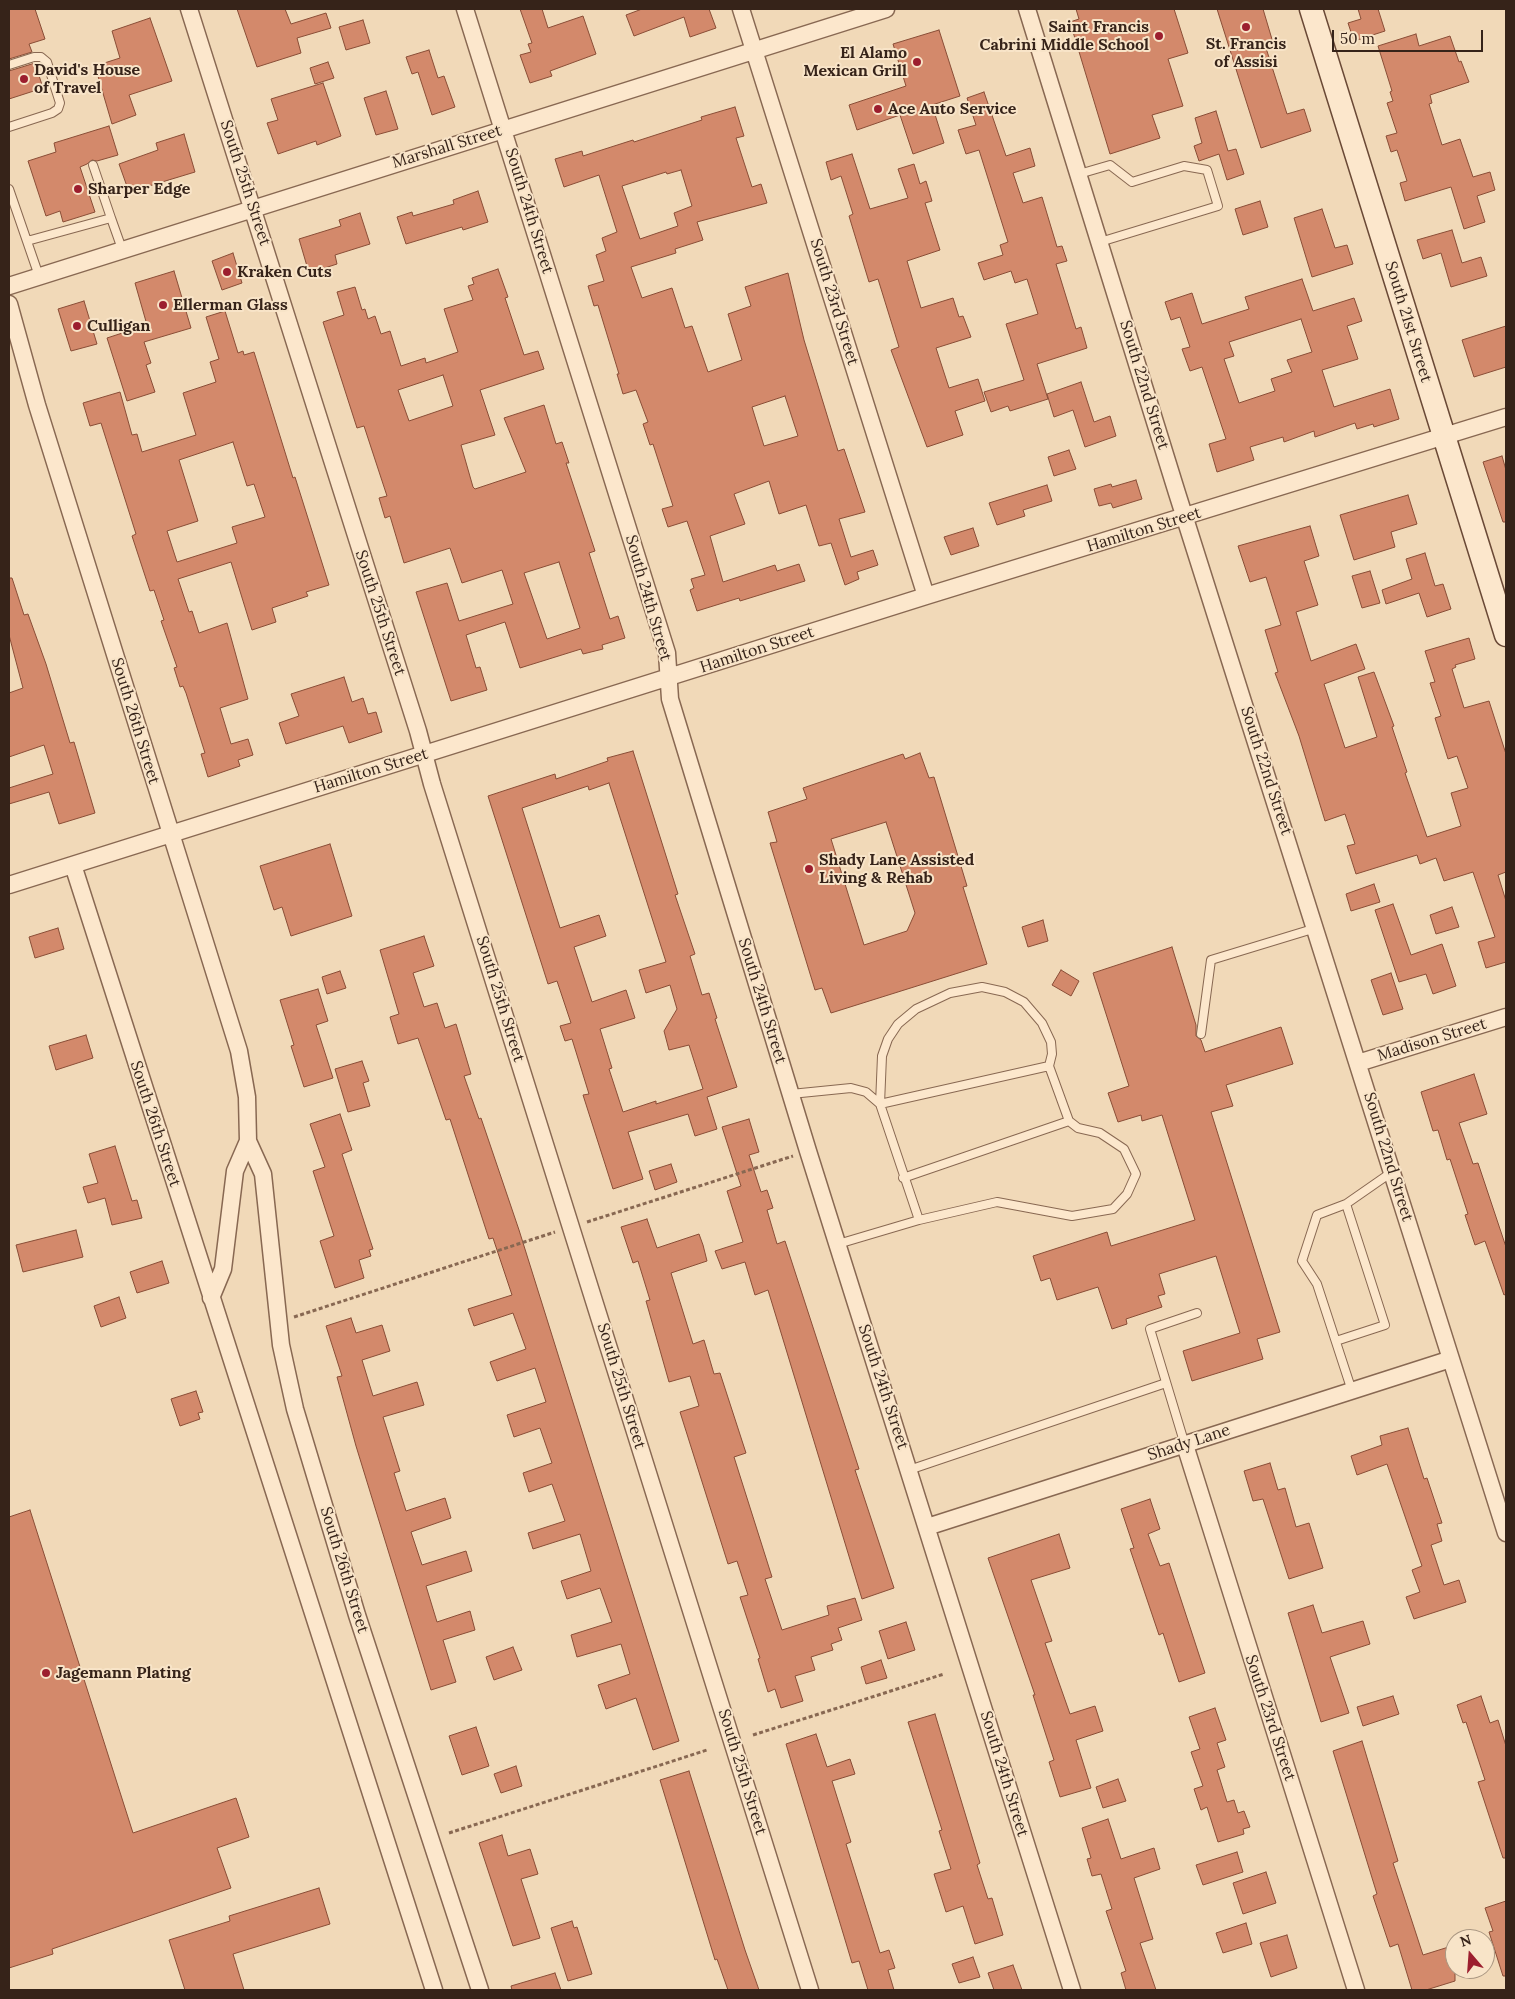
<!DOCTYPE html>
<style>
body{margin:0}
#map{position:relative;width:1515px;height:1999px;overflow:hidden;background:#f1d9b8;font-family:Lora,serif}
canvas{display:block}
.frame{position:absolute;inset:0;border:10px solid #362319;pointer-events:none}
.north{position:absolute;left:1445px;top:1929px;width:50px;height:50px;box-sizing:border-box;background:#f8e4c8;border:1px solid #aa9782;border-radius:50%;rotate:342deg;font-size:14px;font-weight:700;line-height:20px;text-align:center;color:#362319}
.north::after{content:'';display:block;margin:auto;width:18px;height:22px;background:#9c1e2e;clip-path:polygon(50% 0,100% 100%,50% 72%,0 100%)}
.scale{position:absolute;left:1332px;top:30px;width:151px;height:22px;box-sizing:border-box;border:2px solid #362319;border-top:0;padding-left:6px;font-size:15px;line-height:18px;white-space:nowrap;color:#362319;-webkit-text-stroke:4px #f8e4c8;paint-order:stroke}
</style>
<div id="map">
<canvas width="1515" height="1999"></canvas>
<div class="frame"></div>
<div class="north">N</div>
<div class="scale">50 m</div>
</div>
<script>
const ctx = document.querySelector('canvas').getContext('2d');
ctx.lineJoin = 'round';
function fillPath(path, color) {
  ctx.fillStyle = color;
  ctx.fill(path, 'evenodd');
}
function shape(rows) {
  const path = new Path2D();
  for (const r of rows) {
    path.moveTo(r[0], r[1]);
    for (let i = 2; i < r.length; i += 2) path.lineTo(r[i], r[i + 1]);
  }
  return path;
}
function stroke(path, color, width, dash) {
  ctx.strokeStyle = color;
  ctx.lineWidth = width;
  ctx.lineCap = dash ? 'butt' : 'round';
  ctx.setLineDash(dash || []);
  ctx.stroke(path);
}
function write(font, color, halo, rows, align = 'center') {
  ctx.font = font + ' Lora,serif';
  ctx.lineWidth = 4;
  ctx.setLineDash([]);
  ctx.textBaseline = 'middle';
  ctx.strokeStyle = halo;
  ctx.fillStyle = color;
  for (const [text, x, y, turn = 0] of rows) {
    ctx.save();
    ctx.translate(x, y);
    ctx.rotate((+turn || 0) * Math.PI / 180);
    ctx.textAlign = isNaN(turn) ? turn : align;
    if (halo) ctx.strokeText(text, 0, 0);
    ctx.fillText(text, 0, 0);
    ctx.restore();
  }
}
const building = shape([
 [9,9,35,9,45,39,29,44,32,52,9,59,9,9],
 [237,9,285,9,291,24,326,13,331,28,297,38,301,53,257,67,237,9],
 [520,9,542,9,548,28,583,16,596,54,550,71,552,76,530,83,520,55,531,52,528,44,532,43,520,9],
 [642,9,709,9,716,28,690,37,684,17,634,36,626,15,642,9],
 [1076,9,1174,9,1188,53,1168,59,1183,106,1152,115,1160,138,1110,154,1070,22,1079,19,1076,9],
 [1217,9,1263,9,1274,46,1266,48,1287,114,1304,109,1311,131,1261,148,1217,9],
 [1358,9,1378,9,1385,31,1354,41,1348,23,1361,19,1358,9],
 [150,18,172,81,129,95,136,115,112,124,95,66,120,58,112,31,150,18],
 [363,20,370,43,346,50,339,27,363,20],
 [939,30,960,96,932,105,944,143,913,154,900,115,857,130,849,105,906,86,893,44,939,30],
 [1416,34,1419,46,1450,36,1459,62,1461,61,1469,82,1430,95,1432,103,1429,104,1442,145,1460,139,1473,177,1490,172,1495,190,1477,196,1485,222,1464,229,1451,187,1405,201,1400,183,1407,181,1397,150,1391,152,1386,136,1397,133,1387,103,1393,101,1390,92,1392,91,1378,46,1416,34],
 [429,50,438,78,444,76,455,107,432,115,418,72,412,74,406,57,429,50],
 [328,62,334,78,315,84,310,68,328,62],
 [35,63,43,88,9,99,9,71,35,63],
 [323,83,341,136,317,145,316,141,278,154,267,123,278,120,271,99,323,83],
 [386,91,398,129,376,135,364,98,386,91],
 [984,92,1006,156,1030,148,1035,166,1013,173,1023,203,1042,197,1057,247,1062,246,1067,261,1056,264,1076,329,1081,327,1087,348,1037,364,1048,399,1010,411,1008,406,991,412,984,392,1024,380,1006,324,1038,314,1027,279,1015,283,1011,271,984,280,978,263,1003,255,1000,245,1008,242,979,150,966,154,958,130,976,125,967,98,984,92],
 [735,107,744,136,736,138,752,187,761,184,767,203,697,222,703,240,675,249,676,253,631,267,642,298,672,288,685,328,692,326,708,372,742,360,728,314,751,306,745,287,788,273,804,340,838,451,844,449,865,512,839,519,851,557,873,550,878,565,857,572,859,579,845,585,831,543,819,546,806,505,779,514,769,481,734,494,745,524,710,536,723,582,775,565,777,571,799,564,805,581,740,601,739,598,697,611,690,590,694,588,691,579,705,575,687,521,668,527,662,509,673,506,653,444,650,445,643,424,648,422,636,390,623,394,617,374,619,374,598,305,594,306,588,286,604,281,596,255,606,251,602,238,617,232,599,175,564,187,555,159,582,151,583,156,633,140,634,142,702,120,701,117,735,107],
 [681,170,692,206,674,213,678,226,640,239,622,186,666,172,667,174,681,170],
 [785,396,798,436,764,446,752,407,785,396],
 [1216,111,1228,151,1236,149,1244,174,1227,180,1219,154,1199,161,1194,146,1202,143,1195,118,1216,111],
 [109,126,118,155,97,161,92,160,87,164,80,167,95,212,63,222,60,211,46,216,28,161,56,152,54,143,109,126],
 [184,134,195,172,129,192,119,164,158,150,156,143,184,134],
 [852,154,870,209,908,198,898,169,914,164,920,184,926,181,932,201,925,203,940,250,907,261,921,308,953,298,959,317,963,316,971,337,936,348,949,388,978,379,985,401,955,411,963,435,927,447,891,350,899,347,878,279,869,282,849,216,853,214,841,176,831,180,826,162,852,154],
 [478,191,488,222,463,230,462,227,406,244,397,217,412,212,413,216,454,204,453,200,478,191],
 [1260,201,1268,227,1243,235,1235,209,1260,201],
 [1322,209,1335,248,1347,245,1353,264,1312,277,1294,218,1322,209],
 [360,213,370,244,335,255,337,264,309,273,299,239,341,226,339,220,360,213],
 [1452,230,1462,263,1481,257,1487,276,1451,287,1441,253,1423,259,1417,240,1452,230],
 [233,253,242,283,222,290,212,261,233,253],
 [498,269,508,297,505,298,524,355,538,351,544,369,480,390,495,435,461,445,473,487,475,489,526,472,504,418,544,405,556,444,562,442,569,463,566,463,595,551,589,553,610,619,618,616,625,638,602,645,603,649,583,654,581,649,520,668,505,622,466,635,476,668,480,667,487,690,451,701,416,592,447,583,459,621,513,604,502,570,462,583,450,548,404,563,390,516,385,518,379,498,387,496,364,426,357,428,323,322,344,315,337,292,355,287,362,310,365,309,368,319,375,316,381,334,390,331,401,366,425,358,426,363,458,352,444,309,473,300,468,286,474,284,472,278,498,269],
 [443,375,453,406,409,421,398,390,443,375],
 [559,562,580,628,547,639,524,573,559,562],
 [174,271,191,328,144,342,151,363,146,365,155,392,127,401,107,338,147,325,135,283,174,271],
 [1302,279,1313,311,1354,298,1362,321,1347,326,1358,359,1322,370,1334,407,1390,389,1399,419,1374,427,1373,424,1357,429,1355,423,1315,437,1314,431,1284,442,1283,437,1250,447,1254,460,1217,472,1209,444,1226,439,1202,367,1190,371,1182,349,1190,347,1180,317,1171,320,1165,302,1192,293,1202,324,1249,309,1245,297,1302,279],
 [1301,319,1312,352,1287,360,1292,372,1271,379,1275,391,1239,403,1224,359,1234,356,1229,342,1301,319],
 [84,301,97,344,71,351,58,309,84,301],
 [225,311,238,353,243,351,244,355,254,352,293,478,295,477,329,585,306,592,308,596,272,608,276,622,252,630,231,562,178,579,189,612,192,611,199,633,227,623,248,699,220,708,231,744,248,739,253,755,238,760,240,766,208,777,201,754,205,753,186,693,183,686,180,687,174,668,177,667,161,621,164,620,154,590,150,591,132,536,136,534,101,423,90,426,83,403,120,392,132,435,137,434,142,452,196,435,183,393,216,382,210,362,219,359,206,317,225,311],
 [233,442,247,486,254,484,265,517,232,527,237,543,177,562,167,531,198,521,179,460,233,442],
 [1506,326,1506,367,1474,377,1462,340,1506,326],
 [1081,382,1094,422,1110,416,1116,436,1085,447,1073,410,1054,417,1047,394,1081,382],
 [1069,450,1076,469,1054,476,1048,457,1069,450],
 [1502,456,1506,470,1506,522,1503,522,1483,462,1502,456],
 [1136,480,1142,499,1113,508,1111,503,1099,506,1094,489,1111,484,1112,487,1136,480],
 [1047,485,1052,501,1023,510,1025,516,997,525,989,503,1047,485],
 [1408,495,1417,524,1391,532,1395,547,1354,560,1340,515,1408,495],
 [1310,526,1319,556,1304,561,1318,605,1296,612,1311,661,1356,644,1365,669,1324,684,1345,748,1377,737,1358,677,1374,672,1394,726,1392,727,1407,772,1405,773,1427,837,1461,826,1451,793,1468,788,1457,756,1448,759,1435,718,1441,716,1430,683,1435,682,1425,651,1469,638,1475,659,1455,665,1456,667,1452,669,1464,708,1489,701,1506,754,1506,872,1498,875,1506,901,1506,962,1486,968,1478,942,1495,937,1473,872,1444,881,1436,858,1420,864,1417,855,1356,874,1347,846,1355,844,1345,814,1325,821,1299,736,1275,673,1278,672,1265,630,1281,625,1266,577,1250,582,1238,546,1310,526],
 [973,528,979,546,951,555,944,537,973,528],
 [1425,553,1435,586,1443,584,1451,609,1427,617,1419,593,1386,604,1382,590,1412,579,1406,559,1425,553],
 [1370,571,1380,603,1362,608,1352,576,1370,571],
 [9,578,12,578,24,615,28,614,46,664,70,743,74,742,95,813,59,824,49,792,9,804,9,788,53,774,44,745,9,757,9,693,23,688,9,635,9,578],
 [344,677,352,702,363,698,368,714,376,712,382,732,349,743,343,726,286,744,279,723,299,716,291,694,344,677],
 [633,751,678,894,675,895,695,954,690,956,702,995,709,993,717,1018,715,1019,737,1087,707,1097,717,1129,695,1136,688,1114,628,1132,643,1179,613,1189,583,1095,589,1094,572,1039,565,1041,560,1026,571,1023,557,981,548,984,488,796,555,774,556,779,608,761,607,758,633,751],
 [609,783,666,962,639,970,646,993,670,985,677,1009,664,1031,669,1050,689,1045,703,1089,656,1104,656,1101,623,1112,609,1069,612,1068,600,1029,635,1018,626,990,592,1002,574,947,606,936,599,915,560,928,522,808,588,786,589,790,609,783],
 [920,753,929,778,934,777,967,886,963,887,987,964,831,1013,822,988,815,990,770,843,777,842,768,812,807,799,803,788,903,754,905,759,920,753],
 [886,822,915,913,907,931,864,945,831,839,886,822],
 [330,844,352,916,291,936,282,907,274,910,260,866,330,844],
 [1374,884,1380,902,1351,911,1346,894,1374,884],
 [1393,904,1411,955,1442,944,1456,986,1433,994,1426,974,1399,982,1375,910,1393,904],
 [1452,907,1459,927,1436,934,1430,915,1452,907],
 [1043,920,1048,941,1028,947,1022,927,1043,920],
 [58,928,64,949,35,958,29,937,58,928],
 [424,936,434,966,413,973,424,1007,437,1003,445,1028,456,1024,471,1074,464,1076,479,1119,481,1118,519,1230,679,1741,653,1750,636,1698,606,1709,598,1685,630,1674,621,1644,577,1657,571,1635,612,1622,600,1588,567,1599,561,1581,591,1571,580,1534,533,1549,528,1533,565,1521,552,1484,529,1492,523,1473,552,1463,540,1428,514,1437,507,1415,546,1402,535,1368,497,1381,490,1362,526,1349,513,1313,474,1326,468,1309,512,1295,493,1238,489,1239,450,1119,446,1120,418,1038,398,1044,390,1017,399,1014,380,950,424,936],
 [1172,947,1196,1025,1196,1036,1201,1040,1205,1052,1281,1027,1293,1064,1226,1085,1233,1106,1211,1112,1280,1332,1257,1339,1263,1359,1192,1381,1183,1351,1240,1333,1216,1256,1159,1274,1165,1294,1158,1296,1162,1307,1126,1319,1127,1324,1112,1329,1098,1287,1057,1300,1050,1278,1041,1281,1033,1256,1107,1232,1111,1246,1195,1220,1162,1115,1142,1121,1141,1115,1118,1122,1108,1093,1129,1086,1093,973,1172,947],
 [1061,970,1079,981,1071,996,1052,985,1061,970],
 [340,971,346,988,327,994,322,977,340,971],
 [1391,973,1403,1009,1383,1015,1371,980,1391,973],
 [318,989,328,1021,316,1025,333,1078,304,1087,291,1046,294,1045,280,1000,318,989],
 [86,1035,93,1058,56,1070,49,1046,86,1035],
 [362,1061,369,1081,363,1083,370,1106,348,1112,335,1069,362,1061],
 [1474,1074,1487,1114,1459,1123,1473,1164,1478,1163,1506,1247,1506,1294,1504,1295,1485,1241,1475,1245,1465,1215,1468,1214,1450,1159,1447,1160,1438,1130,1433,1131,1421,1092,1474,1074],
 [340,1114,352,1150,342,1154,373,1249,369,1250,371,1256,359,1260,364,1278,335,1288,320,1241,334,1236,313,1171,325,1167,310,1124,340,1114],
 [749,1119,759,1152,749,1155,761,1192,767,1190,773,1208,767,1210,777,1244,785,1241,859,1469,855,1470,894,1588,862,1599,768,1290,755,1295,745,1262,722,1269,715,1251,743,1242,727,1191,741,1186,722,1127,749,1119],
 [115,1146,132,1201,137,1200,142,1218,112,1225,105,1198,88,1203,83,1187,98,1183,89,1154,115,1146],
 [671,1164,677,1182,655,1190,649,1171,671,1164],
 [647,1219,657,1248,699,1234,703,1245,707,1261,671,1273,693,1344,704,1340,714,1374,720,1373,746,1453,734,1457,772,1577,765,1579,782,1630,829,1615,827,1606,855,1598,862,1620,838,1628,842,1640,831,1644,833,1650,811,1657,815,1670,795,1676,803,1701,781,1708,775,1689,768,1692,758,1659,760,1658,740,1597,748,1595,737,1561,728,1564,680,1412,699,1406,690,1376,669,1382,646,1301,650,1300,638,1261,633,1263,621,1227,647,1219],
 [76,1230,83,1257,23,1272,16,1245,76,1230],
 [162,1261,169,1283,137,1293,130,1272,162,1261],
 [119,1297,126,1318,101,1327,94,1306,119,1297],
 [351,1318,356,1333,382,1325,390,1351,362,1360,373,1396,417,1382,424,1405,383,1417,400,1471,394,1473,406,1511,445,1498,451,1518,411,1532,422,1565,466,1551,472,1571,426,1586,437,1622,470,1611,475,1630,443,1640,456,1682,431,1690,356,1446,337,1377,342,1376,326,1326,351,1318],
 [196,1391,203,1412,198,1413,200,1419,180,1426,171,1399,196,1391],
 [1408,1428,1424,1479,1427,1478,1442,1523,1437,1524,1442,1541,1431,1545,1444,1585,1459,1580,1466,1602,1414,1619,1406,1597,1420,1592,1412,1570,1422,1566,1387,1464,1357,1475,1351,1456,1382,1445,1380,1436,1408,1428],
 [1270,1463,1278,1490,1285,1488,1296,1527,1309,1523,1323,1568,1289,1579,1263,1499,1253,1501,1244,1471,1270,1463],
 [1150,1499,1160,1529,1148,1534,1160,1566,1169,1563,1205,1673,1179,1682,1163,1633,1159,1635,1130,1549,1134,1548,1121,1509,1150,1499],
 [30,1510,133,1833,236,1798,249,1837,217,1848,231,1888,52,1949,53,1954,9,1968,9,1517,30,1510],
 [1059,1534,1070,1568,1031,1580,1052,1641,1045,1643,1070,1714,1095,1706,1103,1731,1076,1740,1091,1788,1060,1797,1049,1762,1054,1760,1033,1695,1035,1695,988,1558,1059,1534],
 [1313,1605,1322,1633,1363,1621,1370,1644,1330,1657,1349,1713,1321,1722,1288,1613,1313,1605],
 [906,1622,915,1650,888,1659,879,1631,906,1622],
 [513,1647,522,1670,494,1680,486,1657,513,1647],
 [881,1660,887,1678,866,1684,861,1667,881,1660],
 [1393,1696,1399,1714,1363,1726,1357,1707,1393,1696],
 [1481,1696,1490,1723,1498,1720,1506,1746,1506,1858,1503,1858,1478,1782,1485,1780,1466,1722,1463,1723,1457,1705,1481,1696],
 [1215,1708,1226,1740,1217,1743,1225,1767,1217,1770,1227,1802,1234,1800,1238,1813,1244,1811,1250,1827,1243,1829,1244,1834,1218,1842,1207,1807,1201,1810,1194,1789,1203,1786,1191,1752,1200,1749,1189,1717,1215,1708],
 [935,1714,980,1863,977,1865,988,1899,992,1898,1003,1935,975,1944,963,1906,946,1912,934,1874,951,1869,939,1831,942,1830,908,1722,935,1714],
 [476,1727,489,1766,462,1775,449,1736,476,1727],
 [816,1734,827,1767,850,1759,855,1774,832,1781,851,1842,846,1844,880,1953,889,1950,895,1968,888,1970,894,1990,868,1990,859,1961,852,1963,843,1933,786,1744,816,1734],
 [1362,1741,1398,1861,1393,1863,1423,1955,1455,1945,1455,1981,1426,1990,1412,1990,1398,1944,1390,1947,1373,1896,1377,1894,1333,1751,1362,1741],
 [516,1766,522,1786,501,1793,494,1774,516,1766],
 [689,1771,745,1950,759,1990,728,1990,717,1959,715,1960,660,1780,689,1771],
 [1118,1779,1126,1801,1103,1808,1096,1787,1118,1779],
 [1108,1819,1121,1859,1154,1848,1160,1869,1134,1878,1153,1939,1140,1943,1156,1990,1126,1990,1121,1973,1126,1971,1106,1911,1112,1909,1101,1874,1092,1876,1087,1859,1091,1858,1082,1828,1108,1819],
 [502,1835,508,1856,530,1849,538,1874,521,1879,540,1938,513,1946,479,1843,502,1835],
 [1237,1852,1243,1872,1203,1885,1196,1865,1237,1852],
 [1266,1872,1276,1903,1243,1914,1233,1883,1266,1872],
 [319,1888,330,1924,233,1954,244,1990,185,1990,169,1940,230,1921,229,1916,319,1888],
 [1506,1901,1506,1976,1503,1976,1489,1932,1493,1931,1485,1908,1506,1901],
 [572,1921,574,1928,577,1927,592,1974,568,1981,551,1928,572,1921],
 [1246,1923,1252,1944,1223,1953,1216,1933,1246,1923],
 [1287,1935,1297,1968,1271,1977,1260,1943,1287,1935],
 [973,1957,980,1977,959,1983,952,1964,973,1957],
 [1013,1965,1022,1990,994,1990,988,1973,1013,1965],
 [555,1973,561,1990,512,1990,511,1986,555,1973]
]);
fillPath(building, '#d3896b');
stroke(building, '#894d36', 1);
const lane = shape([
 [9,65,34,57,41,57,47,62,60,103,58,109,52,113,9,127],
 [1079,174,1110,165,1132,182,1184,166,1207,170,1218,206,1100,242],
 [9,189,39,276],
 [111,218,122,249],
 [27,241,111,218,93,165],
 [1201,1034,1211,960,1316,928],
 [791,1094,851,1088,866,1092,880,1104,1049,1066,1069,1121,1078,1128,1100,1133,1124,1149,1136,1174,1127,1194,1113,1209,1072,1216,997,1202,919,1220,838,1244],
 [903,1178,1069,1121],
 [919,1220,880,1104,882,1056,888,1039,898,1024,916,1009,950,993,982,987,1005,992,1024,1002,1042,1023,1051,1042,1052,1054,1049,1066],
 [1336,1341,1385,1325,1346,1204],
 [1352,1391,1317,1284,1302,1261,1317,1215,1346,1204,1392,1172],
 [1185,1445,1150,1329,1197,1313],
 [909,1470,1166,1383]
]);
const street = shape([
 [189,9,418,731,432,784,810,1990],
 [465,9,667,653,670,699,808,1151,1072,1990],
 [741,9,926,596],
 [1027,9,1177,493,1506,1533],
 [9,286,886,9],
 [9,304,37,405,239,1051,247,1097,248,1141,263,1174,281,1345,295,1409,357,1615,480,1990],
 [73,865,434,1990],
 [9,885,926,596,1506,417],
 [1358,1063,1506,1017],
 [211,1298,223,1269,235,1171,248,1141],
 [1185,1445,1356,1990],
 [927,1527,1451,1359]
]);
const secondary = shape([
 [1311,9,1506,635]
]);
stroke(lane, '#886852', 10);
stroke(street, '#886852', 19);
stroke(secondary, '#6a4936', 25);
stroke(shape([
 [587,1222,793,1156],
 [294,1317,555,1232],
 [753,1735,944,1674],
 [449,1833,707,1750]
]), '#886852', 3, [4, 2.5]);
stroke(lane, '#fce7cc', 8);
stroke(street, '#fce7cc', 16);
stroke(secondary, '#fce7cc', 22);
for (const [x, y, r, color] of [
 [1246,27,5,"#9c1e2e"],
 [1159,36,5,"#9c1e2e"],
 [917,62,5,"#9c1e2e"],
 [24,79,5,"#9c1e2e"],
 [878,109,5,"#9c1e2e"],
 [78,189,5,"#9c1e2e"],
 [227,272,5,"#9c1e2e"],
 [163,305,5,"#9c1e2e"],
 [77,326,5,"#9c1e2e"],
 [809,869,5,"#9c1e2e"],
 [46,1673,5,"#9c1e2e"]
]) {
  const dot = new Path2D();
  dot.arc(x, y, r, 0, 2 * Math.PI);
  ctx.fillStyle = color;
  ctx.fill(dot);
  stroke(dot, '#f8e4c8', 2);
}
write('bold 16px', '#362319', '#f8e4c8', [
 ["Saint Francis",1149,27,"right"],
 ["Cabrini Middle School",1149,45,"right"],
 ["St. Francis",1246,44,"center"],
 ["of Assisi",1246,62,"center"],
 ["El Alamo",907,53,"right"],
 ["Mexican Grill",907,71,"right"],
 ["David's House",34,70],
 ["of Travel",34,88],
 ["Ace Auto Service",888,109],
 ["Sharper Edge",88,189],
 ["Kraken Cuts",237,272],
 ["Ellerman Glass",173,305],
 ["Culligan",87,326],
 ["Shady Lane Assisted",819,860],
 ["Living & Rehab",819,878],
 ["Jagemann Plating",56,1673]
], 'left');
write('16px', '#362319', '#f8e4c8', [
 ["Marshall Street",447,147,-17],
 ["South 25th Street",245,183,72],
 ["South 24th Street",529,211,73],
 ["South 23rd Street",834,302,73],
 ["South 21st Street",1408,322,73],
 ["South 22nd Street",1144,385,73],
 ["Hamilton Street",1144,530,-17],
 ["South 24th Street",648,598,74],
 ["South 25th Street",380,613,72],
 ["Hamilton Street",757,650,-18],
 ["South 26th Street",135,721,73],
 ["Hamilton Street",371,771,-17],
 ["South 22nd Street",1266,771,72],
 ["South 25th Street",500,999,73],
 ["South 24th Street",762,1001,73],
 ["Madison Street",1432,1040,-17],
 ["South 26th Street",155,1124,72],
 ["South 22nd Street",1388,1157,73],
 ["South 25th Street",621,1386,73],
 ["South 24th Street",883,1387,72],
 ["Shady Lane",1189,1443,-18],
 ["South 26th Street",344,1570,73],
 ["South 23rd Street",1270,1718,72],
 ["South 25th Street",742,1772,73],
 ["South 24th Street",1004,1774,73]
]);
</script>
